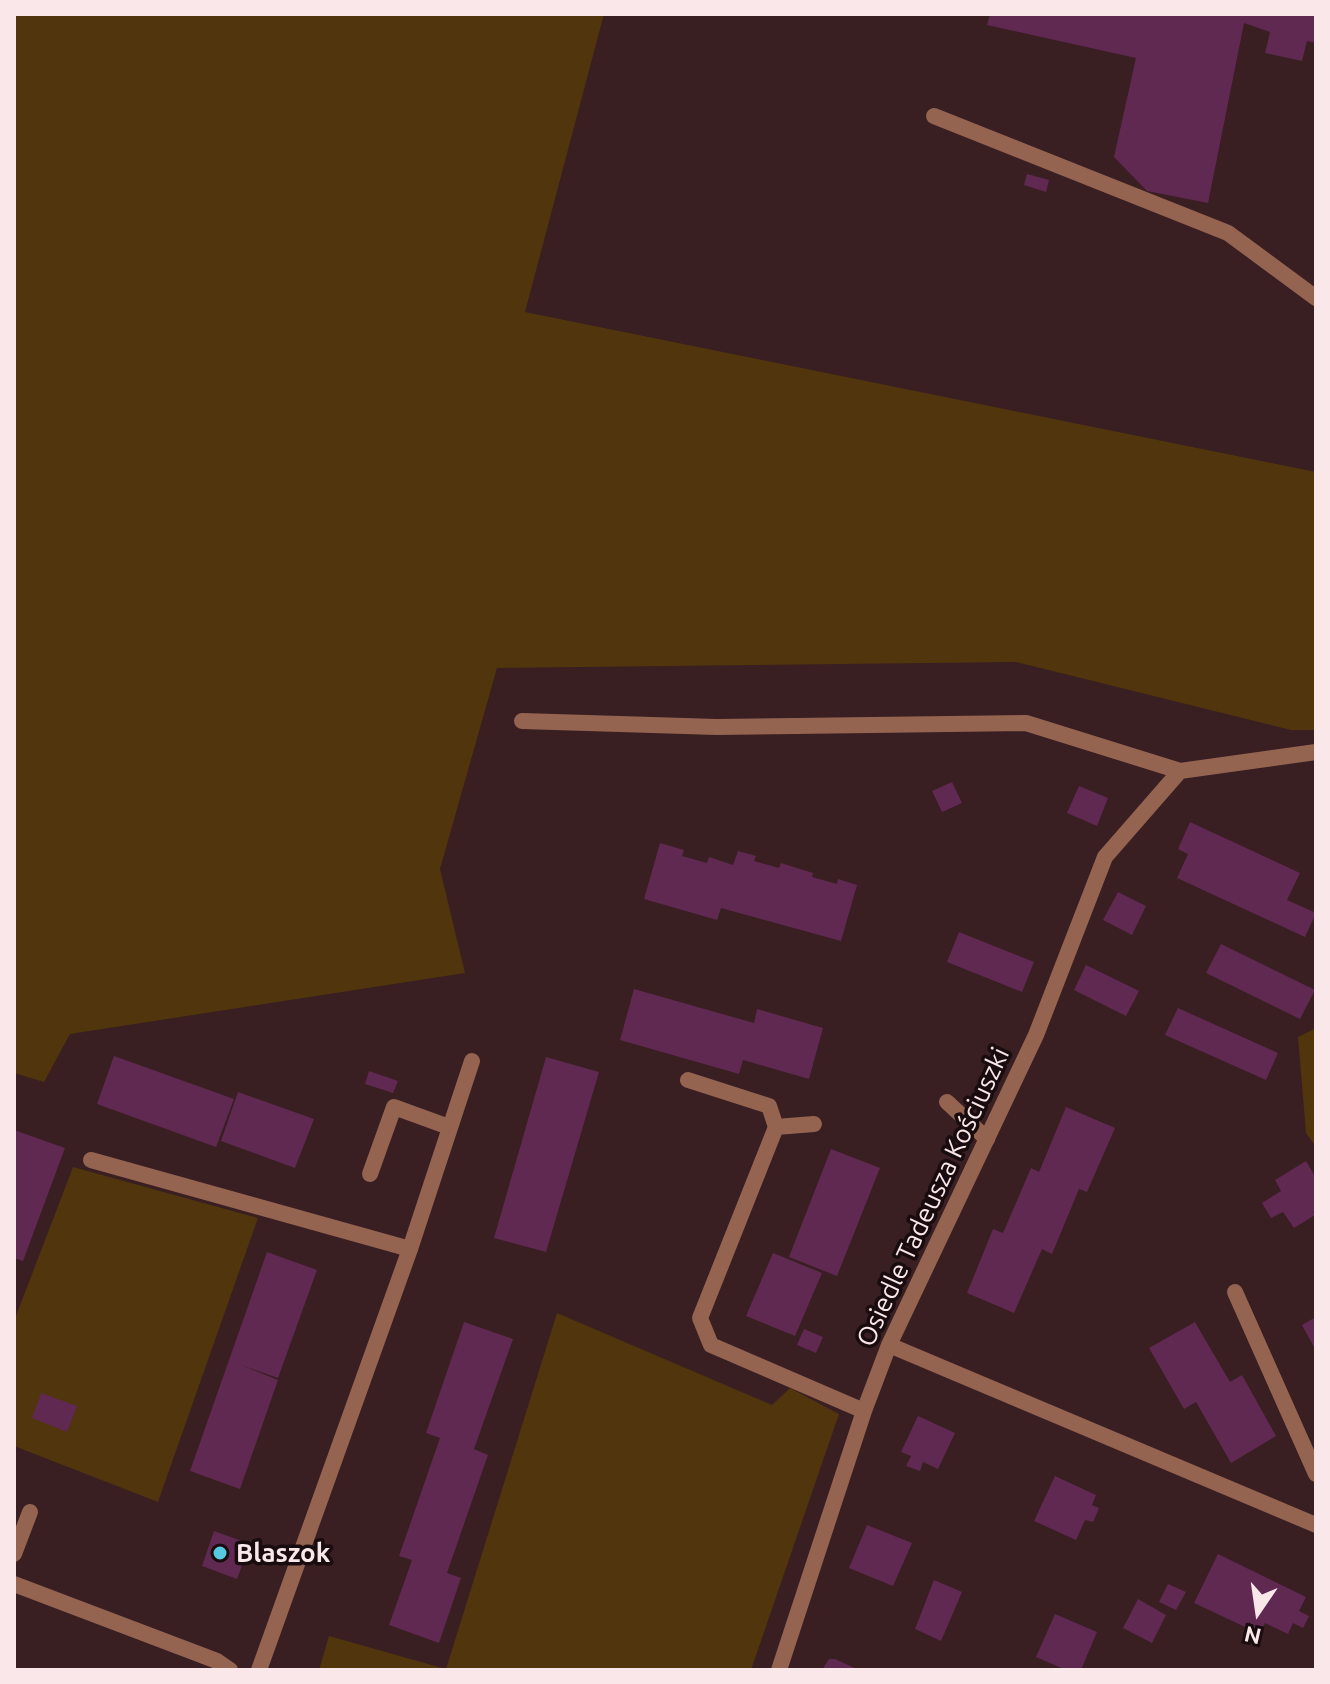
<!DOCTYPE html>
<meta charset="utf-8">
<style>
body{margin:0}
#map{position:relative;width:1330px;height:1684px;overflow:hidden;background:#391e22;font-family:Ubuntu,sans-serif}
canvas{display:block}
.frame{position:absolute;inset:0;border:16px solid #fae7e9;pointer-events:none}
.north{position:absolute;left:1218px;top:1572px;width:80px;height:80px;-webkit-text-stroke:6px #180c0e;paint-order:stroke;rotate:193deg;font-size:22px;font-weight:700;line-height:32px;text-align:center;color:#fae7e9}
.north::after{content:'';display:block;margin:auto;width:28px;height:36px;background:#fae7e9;clip-path:polygon(50% 0,100% 100%,50% 72%,0 100%)}
</style>
<div id="map">
<canvas width="1330" height="1684"></canvas>
<div class="frame"></div>
<div class="north">N</div>
</div>
<script>
const ctx = document.querySelector('canvas').getContext('2d');
ctx.lineJoin = 'round';
function fillPath(path, color) {
  ctx.fillStyle = color;
  ctx.fill(path, 'evenodd');
}
function shape(rows) {
  const path = new Path2D();
  for (const r of rows) {
    path.moveTo(r[0], r[1]);
    for (let i = 2; i < r.length; i += 2) path.lineTo(r[i], r[i + 1]);
  }
  return path;
}
function stroke(path, color, width, dash) {
  ctx.strokeStyle = color;
  ctx.lineWidth = width;
  ctx.lineCap = dash ? 'butt' : 'round';
  ctx.setLineDash(dash || []);
  ctx.stroke(path);
}
function write(font, color, halo, rows, align = 'center') {
  ctx.font = font + ' Ubuntu,sans-serif';
  ctx.lineWidth = 7;
  ctx.setLineDash([]);
  ctx.textBaseline = 'middle';
  ctx.strokeStyle = halo;
  ctx.fillStyle = color;
  for (const [text, x, y, turn = 0] of rows) {
    ctx.save();
    ctx.translate(x, y);
    ctx.rotate((+turn || 0) * Math.PI / 180);
    ctx.textAlign = isNaN(turn) ? turn : align;
    if (halo) ctx.strokeText(text, 0, 0);
    ctx.fillText(text, 0, 0);
    ctx.restore();
  }
}
fillPath(shape([
 [14,14,604,14,525,312,1316,472,1316,730,1291,730,1016,662,497,668,440,869,465,973,70,1034,44,1082,14,1073],
 [1316,1028,1316,1147,1306,1133,1298,1037],
 [73,1167,258,1218,158,1502,14,1446,14,1321],
 [557,1313,772,1405,790,1388,839,1414,751,1670,319,1670,329,1636,446,1669]
]), '#50350d');
fillPath(shape([
 [990,14,1316,14,1316,43,1307,41,1302,61,1265,53,1270,32,1244,23,1208,203,1147,191,1114,157,1136,58,987,25],
 [1027,174,1049,180,1046,192,1024,185],
 [952,782,962,803,942,812,932,791],
 [1079,786,1108,798,1097,826,1067,813],
 [1190,822,1300,873,1287,900,1316,913,1305,937,1177,878,1188,854,1178,849],
 [660,843,684,850,682,856,707,863,709,857,733,865,738,851,756,856,754,861,779,868,781,863,813,873,812,877,837,884,838,879,857,885,841,941,721,908,717,920,644,899],
 [1118,892,1146,906,1132,935,1103,920],
 [959,932,1034,962,1022,992,947,962],
 [1221,944,1315,990,1300,1019,1206,973],
 [1086,965,1139,991,1126,1016,1074,990],
 [634,989,754,1023,757,1009,823,1028,809,1079,743,1060,739,1074,620,1040],
 [1178,1008,1278,1053,1266,1080,1165,1035],
 [114,1056,234,1099,216,1147,97,1104],
 [546,1057,599,1072,546,1252,494,1238],
 [369,1071,398,1081,393,1093,365,1084],
 [238,1092,314,1119,295,1168,221,1141],
 [1066,1107,1115,1128,1087,1192,1079,1189,1052,1254,1042,1249,1014,1313,967,1293,993,1229,1003,1233,1031,1168,1039,1172],
 [14,1130,65,1148,23,1261,14,1258],
 [831,1149,880,1168,837,1276,789,1257],
 [1306,1161,1316,1178,1316,1210,1313,1212,1315,1215,1294,1228,1283,1212,1271,1218,1262,1203,1281,1191,1275,1180],
 [267,1252,317,1270,278,1378,241,1365,278,1380,240,1489,190,1471],
 [773,1253,822,1273,795,1336,746,1316],
 [1316,1317,1316,1351,1302,1325],
 [464,1322,513,1339,474,1449,488,1455,447,1573,461,1578,439,1643,389,1625,412,1560,399,1556,440,1438,426,1433],
 [1195,1322,1230,1382,1242,1375,1276,1436,1231,1463,1196,1402,1184,1409,1149,1348],
 [804,1329,823,1337,816,1353,797,1345],
 [41,1393,77,1406,67,1432,32,1418],
 [918,1416,955,1433,938,1469,923,1462,920,1471,906,1466,911,1456,901,1452],
 [1055,1476,1096,1495,1092,1505,1099,1508,1093,1522,1085,1520,1076,1540,1034,1521],
 [867,1525,912,1543,893,1586,849,1568],
 [214,1531,250,1544,237,1579,202,1566],
 [1218,1554,1306,1597,1299,1611,1309,1616,1303,1628,1293,1623,1288,1634,1265,1623,1260,1634,1194,1603],
 [934,1580,962,1592,941,1641,915,1629],
 [1168,1584,1186,1592,1176,1610,1159,1602],
 [1138,1599,1166,1615,1152,1643,1123,1628],
 [1055,1614,1097,1632,1081,1670,1066,1670,1036,1657],
 [829,1659,835,1659,859,1670,822,1670]
]), '#602951');
stroke(shape([
 [934,116,1228,233,1316,298],
 [947,1102,987,1139],
 [776,1127,814,1124],
 [370,1174,394,1107,449,1127],
 [410,1249,472,1061],
 [14,1554,30,1512]
]), '#956451', 16);
stroke(shape([
 [522,721,717,727,1026,723,1180,771],
 [688,1080,769,1106,776,1127,700,1318,711,1345,864,1411],
 [91,1160,410,1249,259,1670],
 [1235,1292,1316,1474],
 [889,1345,1316,1525],
 [14,1584,217,1661,230,1670],
 [779,1670,864,1411,889,1345,1036,1035,1105,857,1180,771,1316,752]
]), '#956451', 16);
for (const [x, y, r, color] of [
 [220,1553,8,"#56c9e1"]
]) {
  const dot = new Path2D();
  dot.arc(x, y, r, 0, 2 * Math.PI);
  ctx.fillStyle = color;
  ctx.fill(dot);
  stroke(dot, '#180c0e', 3);
}
write('26px', '#fae7e9', '#180c0e', [
 ["Osiedle Tadeusza Kościuszki",933,1197,-65]
]);
write('bold 26px', '#fae7e9', '#180c0e', [
 ["Blaszok",236,1553]
], 'left');
</script>
